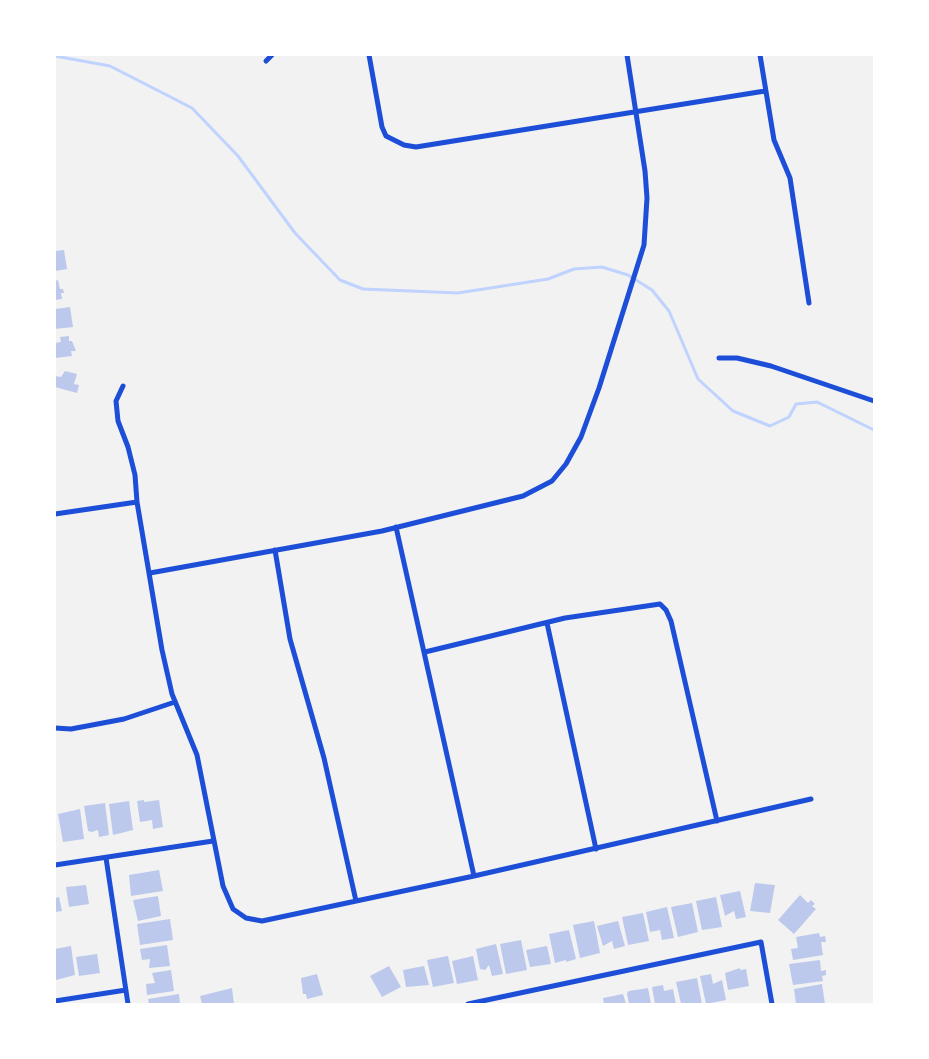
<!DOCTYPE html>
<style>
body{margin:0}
#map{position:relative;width:929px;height:1059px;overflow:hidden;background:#f2f2f2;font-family:"DejaVu Sans",sans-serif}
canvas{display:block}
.frame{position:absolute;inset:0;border:56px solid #fff;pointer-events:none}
</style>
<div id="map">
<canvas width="929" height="1059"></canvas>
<div class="frame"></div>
</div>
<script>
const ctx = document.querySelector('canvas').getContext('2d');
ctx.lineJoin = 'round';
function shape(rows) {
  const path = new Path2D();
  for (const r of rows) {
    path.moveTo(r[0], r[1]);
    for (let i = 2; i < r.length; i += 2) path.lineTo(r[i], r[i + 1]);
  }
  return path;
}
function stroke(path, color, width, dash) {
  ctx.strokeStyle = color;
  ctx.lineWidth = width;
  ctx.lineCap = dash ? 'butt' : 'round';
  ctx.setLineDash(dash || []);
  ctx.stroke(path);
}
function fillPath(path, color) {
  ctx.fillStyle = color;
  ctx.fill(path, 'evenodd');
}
stroke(shape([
 [55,56,110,66,192,108,238,156,295,233,340,280,363,289,458,293,548,279,574,269,602,267,628,275,652,290,669,311,698,379,733,411,770,426,789,417,796,404,817,402,874,430]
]), '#bfd3fe', 3);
fillPath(shape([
 [64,250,67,269,55,271,55,251],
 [58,280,60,289,63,289,64,293,61,293,62,299,55,300,55,281],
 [70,307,73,327,55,329,55,309],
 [69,336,69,341,72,341,76,351,71,351,72,356,55,358,55,343,61,342,60,337],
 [65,371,77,374,74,384,79,385,77,393,55,387,55,376,61,377],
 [144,800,144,802,159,800,163,827,153,829,152,820,140,822,137,801],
 [129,801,133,830,113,835,109,804],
 [105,803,109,835,99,837,98,830,92,832,88,831,84,806],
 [80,809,84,839,63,842,58,814],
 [159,870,163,891,131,896,129,875],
 [755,883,775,885,770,913,750,911],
 [86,885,89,904,69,907,66,887],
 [740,891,746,917,736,919,734,911,725,916,720,895],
 [800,895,808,903,811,900,815,904,812,906,816,909,794,934,778,920],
 [158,896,161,916,138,921,133,900],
 [59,897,62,911,55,912,55,898],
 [716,897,722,927,702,930,696,901],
 [692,903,698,932,678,937,671,907],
 [667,907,674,938,662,940,660,930,650,932,646,912],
 [643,913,649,941,628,945,622,917],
 [170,919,173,940,140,945,137,924],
 [594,921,600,953,580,958,573,925],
 [618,921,625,946,614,949,612,941,603,946,597,926],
 [569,930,576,959,566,962,566,960,555,963,549,934],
 [819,933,820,937,825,936,826,942,821,942,823,955,793,960,791,949,798,948,796,937],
 [521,940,527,970,506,974,500,944],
 [496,944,503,974,492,976,489,965,485,970,480,969,476,949],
 [167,945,170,966,149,968,150,959,142,960,140,949],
 [71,946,75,975,56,980,55,949],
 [547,946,551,964,530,967,526,950],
 [97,954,100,973,79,976,76,957],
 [448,956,454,983,433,987,427,960],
 [473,956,478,980,457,984,452,961],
 [820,960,821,971,826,970,826,975,822,976,823,981,793,985,789,964],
 [389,966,401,987,382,997,370,976],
 [424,966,429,985,406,987,403,970],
 [740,968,740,970,746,969,749,986,728,990,725,973],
 [171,970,174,991,147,995,146,984,155,983,152,973],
 [317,974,323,995,307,999,306,994,303,994,301,978],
 [711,974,713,984,722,980,726,1000,706,1004,700,976],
 [697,978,702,1004,681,1004,676,982],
 [822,984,825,1004,796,1004,794,989],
 [663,985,664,991,673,989,676,1004,655,1004,652,987],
 [232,988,234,1004,202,1004,200,996],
 [648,988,651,1004,629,1004,627,993,629,991],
 [179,994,180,1004,149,1004,148,999],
 [623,994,626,1004,604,1004,603,998]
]), '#bdc9ec');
stroke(shape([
 [369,55,382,127,386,136,404,145,416,147,765,91],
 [760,55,774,140,790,178,809,303],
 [266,61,272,55],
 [719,358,737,358,771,366,874,401],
 [123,386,116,401,118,421,128,447,135,475,137,502,162,650,172,694,197,755,223,886,233,909,246,918,262,921,474,876,811,799],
 [55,514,137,502],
 [396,527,474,876],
 [275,550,290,639,324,758,356,901],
 [150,573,382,531,523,496,552,481,566,464,581,437,599,388,644,245,647,198,645,171,627,55],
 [547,623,596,849],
 [425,652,565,618,660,604,666,610,671,621,717,821],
 [55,728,71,729,124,719,175,702],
 [106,858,128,1004],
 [55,865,213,841],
 [55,1001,126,990],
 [468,1004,761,942,772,1004]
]), '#1d4ed8', 5);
</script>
